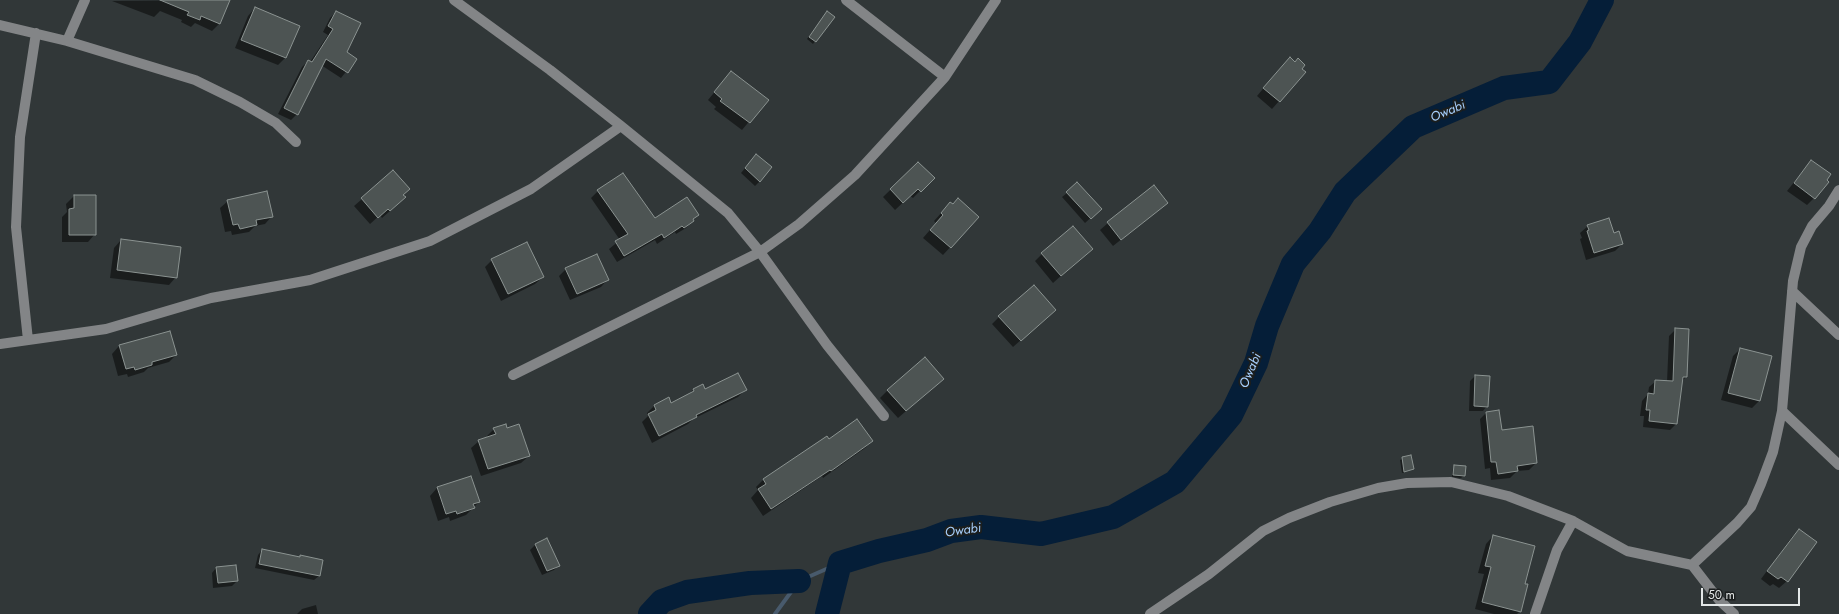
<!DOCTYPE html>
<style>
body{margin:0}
#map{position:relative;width:1839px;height:614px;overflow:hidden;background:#313738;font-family:Jost,sans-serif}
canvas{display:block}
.scale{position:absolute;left:1701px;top:588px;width:99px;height:18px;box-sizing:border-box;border:2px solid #e3e7e7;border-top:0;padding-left:5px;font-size:12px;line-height:14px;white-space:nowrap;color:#e3e7e7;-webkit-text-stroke:3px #1b1e1e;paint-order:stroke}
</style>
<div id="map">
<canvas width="1839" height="614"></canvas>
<div class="scale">50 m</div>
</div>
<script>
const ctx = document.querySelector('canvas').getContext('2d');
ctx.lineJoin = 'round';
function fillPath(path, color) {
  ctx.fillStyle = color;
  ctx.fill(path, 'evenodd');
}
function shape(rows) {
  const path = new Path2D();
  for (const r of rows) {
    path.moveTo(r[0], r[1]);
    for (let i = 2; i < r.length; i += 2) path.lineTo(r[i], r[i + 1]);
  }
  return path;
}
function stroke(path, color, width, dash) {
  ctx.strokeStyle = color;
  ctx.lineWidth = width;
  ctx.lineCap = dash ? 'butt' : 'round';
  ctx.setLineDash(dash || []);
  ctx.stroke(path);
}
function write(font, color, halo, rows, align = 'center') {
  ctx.font = font + ' Jost,sans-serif';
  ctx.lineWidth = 4;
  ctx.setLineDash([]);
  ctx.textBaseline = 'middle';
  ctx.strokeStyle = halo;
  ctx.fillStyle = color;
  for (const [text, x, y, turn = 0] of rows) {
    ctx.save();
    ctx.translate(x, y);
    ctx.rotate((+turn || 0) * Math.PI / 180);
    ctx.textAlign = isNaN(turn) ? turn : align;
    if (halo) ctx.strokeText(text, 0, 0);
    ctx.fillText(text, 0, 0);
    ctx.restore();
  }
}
fillPath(shape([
 [227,0,220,23,212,31,195,23,191,27,181,22,182,20,160,11,154,17,112,1],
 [255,8,299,26,285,58,278,65,235,48,248,16],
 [336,12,346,52,356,59,341,78,321,65,297,114,291,120,278,114,302,67,308,61,310,62,328,35,323,32,330,18],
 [825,15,815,41,813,44,807,39],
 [1282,66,1301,69,1305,72,1272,109,1257,96],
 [731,72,767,100,742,130,714,109,716,107,708,100],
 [756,155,760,181,755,186,741,173],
 [1811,161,1814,198,1807,205,1787,191],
 [918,163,933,178,913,198,910,196,895,210,883,197],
 [393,172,397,205,382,218,380,215,370,224,354,206],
 [598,191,655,219,698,214,686,228,676,234,675,232,657,244,655,240,617,262,609,249,620,240,591,198],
 [1067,193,1096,213,1085,223,1062,197],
 [74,196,95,196,95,234,88,242,62,242,62,217,67,212,66,204],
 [228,201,272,216,265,224,255,226,249,232,232,235,231,231,225,232,220,208],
 [1167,203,1113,246,1100,230,1108,223],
 [943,211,978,217,943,255,923,238,936,223,934,221],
 [1588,226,1622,244,1615,251,1586,260,1580,239,1582,238,1580,233],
 [121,240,176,277,169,285,110,278,114,248],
 [1091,249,1053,283,1035,261,1042,254],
 [492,260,543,277,535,284,501,301,485,267],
 [566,269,608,279,601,287,570,300,559,276],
 [999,317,1047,317,1013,347,992,324],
 [1676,329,1686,377,1681,382,1676,424,1670,430,1643,427,1644,416,1640,416,1642,401,1648,394,1649,387,1656,381,1667,382,1669,336],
 [170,332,176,355,169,362,148,368,144,372,128,377,127,374,118,376,112,354,119,346],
 [1740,349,1759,401,1752,408,1721,400,1733,356],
 [1475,376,1487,406,1483,411,1469,411,1470,381],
 [935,386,898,418,880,398,888,390],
 [694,389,745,390,738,397,693,419,688,424,652,443,642,422,648,416,647,413,654,406,671,404,688,395],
 [1487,412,1501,431,1536,463,1529,470,1517,471,1510,478,1491,480,1490,468,1485,469,1480,419],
 [494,429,507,429,529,456,521,463,481,476,471,448,479,441,487,438,487,436],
 [829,440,872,441,865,448,823,478,822,476,763,516,751,498,758,490,756,487,764,479],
 [1411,456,1413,469,1402,473,1400,460],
 [1455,466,1464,475,1461,478,1452,477,1453,468],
 [471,477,479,502,466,515,450,521,449,517,438,521,430,496,437,488],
 [1799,530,1787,581,1779,588,1773,584,1770,586,1761,579,1792,537],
 [1493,536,1524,584,1520,611,1517,614,1494,614,1475,609,1484,574,1478,573,1486,544],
 [547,540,559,565,554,570,542,575,530,550,535,545],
 [262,550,299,558,300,557,319,576,314,580,255,568,258,555],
 [216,568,237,581,232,586,213,588,212,573],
 [316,605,318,614,297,614,302,609]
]), '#0007');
stroke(shape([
 [775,614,799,581,840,563]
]), '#485a6c', 4);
stroke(shape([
 [650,614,662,601,687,592,750,583,799,581],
 [827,614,840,563,879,551,927,540,951,531,981,527,1041,534,1113,517,1175,482,1231,415,1256,363,1267,326,1293,264,1320,231,1345,192,1413,127,1504,88,1549,82,1580,42,1602,0]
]), '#051e38', 24);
const building = shape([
 [160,0,230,0,220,24,201,16,200,20,187,15,189,12,160,0],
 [255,7,300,26,286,58,241,40,255,7],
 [336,11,361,23,347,52,357,59,348,73,326,59,298,115,284,108,308,60,312,62,333,29,328,26,336,11],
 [827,11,835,17,816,42,809,37,827,11],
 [1290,57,1295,62,1298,58,1305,65,1302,69,1306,72,1280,102,1263,88,1290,57],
 [731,71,769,100,750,123,720,101,722,99,714,92,731,71],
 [756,154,772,167,760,182,745,168,756,154],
 [1811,160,1831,174,1827,180,1829,182,1815,199,1794,183,1811,160],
 [918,162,935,178,921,192,918,189,903,203,890,189,918,162],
 [393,170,410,189,403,195,406,197,390,211,388,209,378,218,361,198,393,170],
 [623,173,655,218,687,197,699,215,693,219,694,221,684,228,682,226,664,238,662,234,624,256,615,241,628,234,597,190,623,173],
 [1077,182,1102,209,1091,219,1066,192,1077,182],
 [1154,185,1168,203,1121,240,1107,222,1154,185],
 [267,191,273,217,256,220,257,225,240,229,238,224,233,225,227,200,267,191],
 [74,195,96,195,96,235,69,235,69,209,74,208,74,195],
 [958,198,979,217,951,248,930,230,943,215,941,213,950,202,953,204,958,198],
 [1609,218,1614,233,1619,231,1623,244,1594,253,1587,231,1589,230,1587,225,1609,218],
 [1073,226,1093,249,1061,276,1041,253,1073,226],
 [121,239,181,247,177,278,117,270,121,239],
 [527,242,544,277,508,294,491,259,527,242],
 [597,254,609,280,577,294,565,268,597,254],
 [1034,285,1056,310,1021,341,998,316,1034,285],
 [1675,328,1689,329,1687,377,1683,377,1677,424,1649,421,1650,410,1646,410,1648,393,1654,394,1655,380,1673,381,1675,328],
 [170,331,177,355,152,362,152,365,135,370,134,367,126,369,119,345,170,331],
 [1740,348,1772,356,1760,401,1728,393,1740,348],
 [925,357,944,379,906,411,887,390,925,357],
 [738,373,747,390,696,415,697,417,659,436,648,414,656,410,654,405,669,397,671,403,694,391,693,389,703,384,705,389,738,373],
 [1475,375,1490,376,1488,407,1474,406,1475,375],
 [1499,410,1502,430,1533,426,1537,463,1517,466,1518,471,1498,474,1496,462,1491,462,1486,412,1499,410],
 [857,419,873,441,831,471,830,470,771,509,758,489,766,484,763,479,827,436,829,439,857,419],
 [506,424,507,428,519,424,530,456,488,469,478,440,496,434,493,428,506,424],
 [1411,455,1414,469,1404,472,1402,457,1411,455],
 [1454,465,1466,466,1465,476,1453,475,1454,465],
 [471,476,480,502,473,504,475,508,457,514,456,511,446,514,437,487,471,476],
 [1799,529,1817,542,1788,582,1781,577,1778,579,1767,571,1799,529],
 [1493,535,1535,546,1525,584,1528,584,1521,612,1482,602,1491,567,1485,566,1493,535],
 [547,538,560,566,547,571,535,544,547,538],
 [262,549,300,557,300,555,323,560,320,576,259,564,262,549],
 [236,565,238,581,218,583,216,567,236,565]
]);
fillPath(building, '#4d5453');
stroke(building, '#8b9391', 1);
stroke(shape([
 [454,0,550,70,621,126,728,213,760,252,827,345,884,416],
 [846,0,945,77],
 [0,25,67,41,195,80,240,102,276,123,296,142],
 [67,41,85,0],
 [1792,291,1839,335],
 [28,340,16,227,20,137,36,33],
 [0,344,106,329,211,298,310,280,430,241,531,189,621,126],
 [513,375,760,252,799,224,855,175,945,77,996,0],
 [1782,411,1839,465],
 [1692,565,1719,600,1734,614],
 [1150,614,1209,574,1263,531,1289,518,1330,502,1378,488,1407,483,1451,482,1508,496,1573,521,1627,551,1692,565,1737,523,1751,507,1761,484,1773,452,1782,411,1793,281,1801,247,1812,226,1829,206,1839,190],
 [1535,614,1557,550,1573,521]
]), '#838587', 10);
write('italic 13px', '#a7cffc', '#1b1e1e', [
 ["Owabi",1448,112,-23],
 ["Owabi",1251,371,-67],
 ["Owabi",963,531,-8]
]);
</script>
